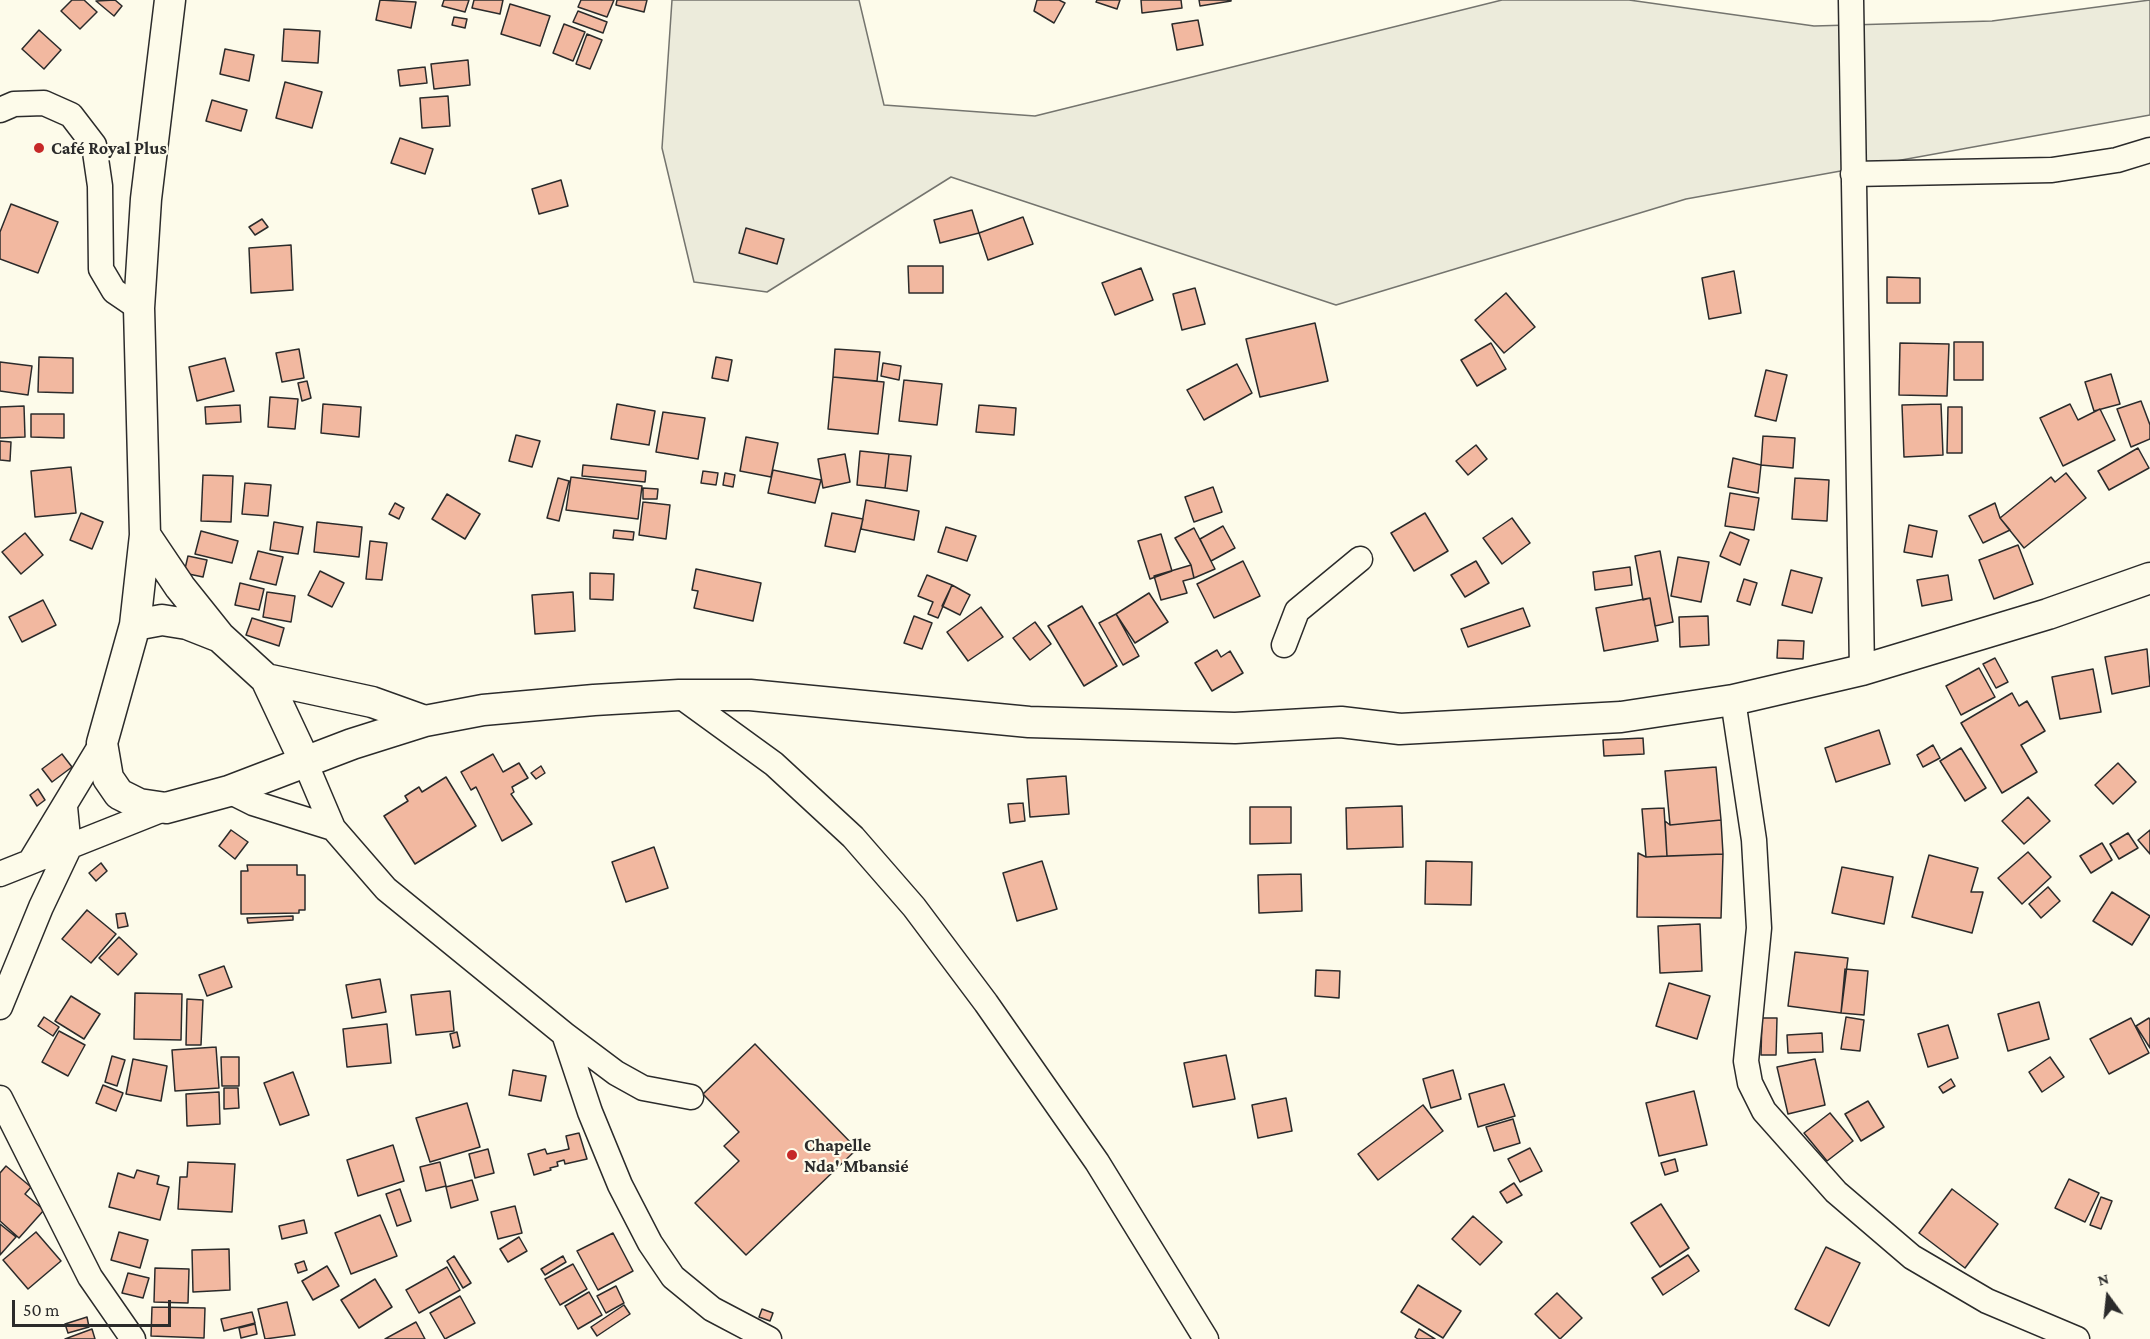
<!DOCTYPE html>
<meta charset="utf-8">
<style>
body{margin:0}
#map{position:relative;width:2150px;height:1339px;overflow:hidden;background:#fdfbea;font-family:"Crimson Pro",serif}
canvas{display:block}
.north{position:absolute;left:2078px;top:1267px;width:60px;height:60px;-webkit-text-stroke:4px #fdfbea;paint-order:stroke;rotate:345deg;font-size:16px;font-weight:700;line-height:24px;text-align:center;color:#2b2b2b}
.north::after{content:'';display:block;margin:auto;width:21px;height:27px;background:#2b2b2b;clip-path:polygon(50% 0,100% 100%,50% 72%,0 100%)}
.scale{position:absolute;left:12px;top:1300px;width:159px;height:27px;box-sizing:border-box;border:3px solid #2b2b2b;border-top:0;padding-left:8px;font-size:18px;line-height:21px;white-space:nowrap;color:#2b2b2b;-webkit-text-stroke:4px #fdfbea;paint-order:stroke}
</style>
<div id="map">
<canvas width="2150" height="1339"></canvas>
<div class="north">N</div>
<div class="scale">50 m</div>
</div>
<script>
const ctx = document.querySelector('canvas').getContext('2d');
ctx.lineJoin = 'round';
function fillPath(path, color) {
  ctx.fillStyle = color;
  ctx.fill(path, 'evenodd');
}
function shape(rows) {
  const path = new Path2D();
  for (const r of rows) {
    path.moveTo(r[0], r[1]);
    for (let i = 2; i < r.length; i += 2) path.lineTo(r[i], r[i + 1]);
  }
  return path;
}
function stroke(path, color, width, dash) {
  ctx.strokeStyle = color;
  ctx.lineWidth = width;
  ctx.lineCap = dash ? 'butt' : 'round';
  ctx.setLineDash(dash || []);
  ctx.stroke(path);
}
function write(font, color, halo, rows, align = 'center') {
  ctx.font = font + ' "Crimson Pro",serif';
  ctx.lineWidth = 4.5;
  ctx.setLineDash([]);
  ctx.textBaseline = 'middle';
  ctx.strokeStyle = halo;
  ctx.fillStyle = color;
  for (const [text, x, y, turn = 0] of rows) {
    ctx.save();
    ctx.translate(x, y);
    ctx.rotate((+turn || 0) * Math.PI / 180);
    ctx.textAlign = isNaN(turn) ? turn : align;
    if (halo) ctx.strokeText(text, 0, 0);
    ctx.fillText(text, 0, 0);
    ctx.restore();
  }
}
const green = shape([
 [672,0,859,0,884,105,1035,116,1502,0,1629,0,1814,26,1992,21,2150,0,2150,115,1686,199,1336,305,951,177,767,292,694,282,662,148,672,0]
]);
fillPath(green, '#ecebdb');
stroke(green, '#74746e', 1.5);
const building = shape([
 [72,0,84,0,97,12,80,29,61,11,72,0],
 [115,0,122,6,114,16,96,1,115,0],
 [380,0,416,2,411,28,376,20,380,0],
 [444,0,469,0,465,12,442,6,444,0],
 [474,0,503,0,500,14,472,8,474,0],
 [581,0,614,0,607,17,578,7,581,0],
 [617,0,647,0,644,12,616,5,617,0],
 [1037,0,1059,0,1065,3,1054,23,1034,11,1037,0],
 [1097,0,1120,0,1117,9,1096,2,1097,0],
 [1141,0,1181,0,1182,8,1142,13,1141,0],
 [1199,0,1231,0,1231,1,1200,6,1199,0],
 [510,4,550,16,540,46,501,34,510,4],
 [578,11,607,22,603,33,573,22,578,11],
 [454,17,467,19,465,28,452,25,454,17],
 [1198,20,1203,45,1177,50,1172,24,1198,20],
 [564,24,585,32,573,61,553,53,564,24],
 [284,29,320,31,318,63,282,61,284,29],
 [39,30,61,50,44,69,22,49,39,30],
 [587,34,602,40,590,69,576,64,587,34],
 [225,49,254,55,249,81,220,74,225,49],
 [468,60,470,85,434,89,431,64,468,60],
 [425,67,427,83,400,86,398,70,425,67],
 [285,82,322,92,312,128,276,118,285,82],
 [448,96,450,126,422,128,420,98,448,96],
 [212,100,247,110,241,131,206,121,212,100],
 [400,138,433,149,425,174,391,163,400,138],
 [561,180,568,206,539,214,532,189,561,180],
 [11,204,58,222,38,273,0,259,0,232,11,204],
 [972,210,979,233,940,243,934,220,972,210],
 [1023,217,1033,244,988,260,979,233,1023,217],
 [262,219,268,227,255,235,249,227,262,219],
 [746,228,784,239,777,264,739,253,746,228],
 [291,245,293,290,251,293,249,248,291,245],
 [908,266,943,266,943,293,909,293,908,266],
 [1141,268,1153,300,1115,315,1102,283,1141,268],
 [1734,271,1741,313,1709,319,1702,278,1734,271],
 [1887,277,1920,278,1920,303,1887,303,1887,277],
 [1195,288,1205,324,1182,330,1173,294,1195,288],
 [1506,293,1535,327,1504,353,1475,320,1506,293],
 [1315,323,1328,381,1260,397,1246,339,1315,323],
 [1954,342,1983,342,1983,380,1954,380,1954,342],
 [1491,343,1506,369,1477,386,1461,360,1491,343],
 [1900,343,1949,344,1947,396,1899,395,1900,343],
 [299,349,304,378,282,382,276,353,299,349],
 [835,349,880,352,877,381,833,377,835,349],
 [39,357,73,358,73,393,38,392,39,357],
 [716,357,732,360,728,381,712,378,716,357],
 [225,358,234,391,197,401,189,367,225,358],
 [0,362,32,366,28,395,0,391,0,362],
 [883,363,901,366,899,380,881,376,883,363],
 [1237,364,1252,393,1204,420,1187,390,1237,364],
 [1766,370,1787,375,1776,421,1755,416,1766,370],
 [2111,374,2120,404,2094,411,2085,382,2111,374],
 [833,377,884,382,878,434,828,429,833,377],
 [904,380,942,384,937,425,899,421,904,380],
 [307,381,311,398,302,401,298,383,307,381],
 [270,397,298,399,295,429,268,427,270,397],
 [2141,401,2150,425,2150,439,2131,447,2117,409,2141,401],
 [323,404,361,407,359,437,321,433,323,404],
 [617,404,655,411,649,445,611,439,617,404],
 [1941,404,1943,455,1904,457,1902,405,1941,404],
 [2070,404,2078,420,2100,409,2115,440,2063,466,2040,418,2070,404],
 [240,405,241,422,206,424,205,407,240,405],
 [979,405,1016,408,1014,435,976,432,979,405],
 [24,406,25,437,0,438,0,407,24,406],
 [1948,407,1962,407,1962,453,1947,453,1948,407],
 [663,412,705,418,698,459,656,452,663,412],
 [31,414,64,414,64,438,31,437,31,414],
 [516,435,540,441,532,467,509,461,516,435],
 [1763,436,1795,438,1793,468,1761,465,1763,436],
 [746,437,778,443,771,477,740,471,746,437],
 [0,441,11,442,10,461,0,460,0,441],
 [1476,445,1487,459,1468,475,1456,461,1476,445],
 [2138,448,2149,468,2109,490,2098,471,2138,448],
 [860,451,889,454,885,488,857,485,860,451],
 [845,454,850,482,823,488,818,459,845,454],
 [889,454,911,456,907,491,885,488,889,454],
 [1733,458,1761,465,1758,493,1728,487,1733,458],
 [583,465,646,471,645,482,582,476,583,465],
 [71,467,76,513,35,517,31,471,71,467],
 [773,470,821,480,815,503,768,493,773,470],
 [703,471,718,473,716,485,701,483,703,471],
 [725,473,735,475,733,487,723,485,725,473],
 [2066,473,2086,498,2024,548,2000,518,2051,477,2055,482,2066,473],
 [203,475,233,476,231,522,201,521,203,475],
 [571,477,642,486,638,519,566,510,571,477],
 [558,478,569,481,559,521,547,518,558,478],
 [1795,478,1829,480,1827,521,1792,519,1795,478],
 [245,483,271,485,268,516,242,514,245,483],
 [1213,487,1222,512,1194,522,1185,497,1213,487],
 [643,488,658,489,657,499,643,499,643,488],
 [1730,493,1759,498,1754,530,1725,526,1730,493],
 [447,494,480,514,465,539,432,519,447,494],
 [866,500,919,511,914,540,861,529,866,500],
 [643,502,670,505,666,539,639,535,643,502],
 [395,503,404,508,399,519,389,514,395,503],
 [1995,503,2000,518,2010,530,1983,543,1969,516,1995,503],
 [81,513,103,522,92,549,70,540,81,513],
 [832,513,863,519,855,552,825,546,832,513],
 [1425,513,1448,551,1414,571,1391,533,1425,513],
 [1512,518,1530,543,1502,564,1483,538,1512,518],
 [274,522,303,527,298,554,270,550,274,522],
 [317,522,362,527,359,557,314,552,317,522],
 [1909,525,1937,531,1932,557,1904,552,1909,525],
 [1223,526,1235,548,1211,561,1200,539,1223,526],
 [946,527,976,536,967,561,938,552,946,527],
 [1194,528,1215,569,1194,578,1191,565,1175,538,1194,528],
 [614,530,634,532,633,540,613,538,614,530],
 [201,531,238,541,232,563,195,554,201,531],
 [1730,532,1749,540,1740,565,1720,556,1730,532],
 [25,533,43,555,21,574,2,552,25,533],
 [1161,534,1172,571,1150,579,1138,541,1161,534],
 [370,541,387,543,382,580,366,579,370,541],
 [2018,545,2033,584,1994,599,1979,560,2018,545],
 [258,551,283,557,276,585,250,579,258,551],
 [1660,551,1673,622,1655,626,1650,598,1643,600,1635,556,1660,551],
 [188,556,207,560,203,577,184,573,188,556],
 [1678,557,1709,562,1701,602,1671,596,1678,557],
 [1243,561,1260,596,1214,618,1197,584,1243,561],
 [1476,561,1489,583,1465,597,1451,575,1476,561],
 [1191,565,1194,578,1183,581,1187,593,1161,600,1154,576,1191,565],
 [1630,567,1632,585,1595,590,1593,572,1630,567],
 [696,569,761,583,753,621,694,608,698,591,692,590,696,569],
 [1791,570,1822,578,1812,613,1782,605,1791,570],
 [320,571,344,583,332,607,308,595,320,571],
 [590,573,614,574,613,600,590,599,590,573],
 [927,575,952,585,938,618,928,614,933,602,918,596,927,575],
 [1948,575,1952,600,1922,606,1917,580,1948,575],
 [1744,579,1757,583,1750,605,1737,601,1744,579],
 [240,583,264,589,259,610,235,605,240,583],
 [952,585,970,595,960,615,942,606,952,585],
 [267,592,295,596,291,622,263,617,267,592],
 [573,592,575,631,535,634,532,595,573,592],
 [1149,593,1168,622,1135,643,1116,614,1149,593],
 [1650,598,1658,641,1604,651,1596,608,1650,598],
 [43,600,56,625,22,642,9,617,43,600],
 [1082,606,1117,666,1084,686,1048,626,1082,606],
 [981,607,1003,637,968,661,947,632,981,607],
 [1523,608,1530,626,1468,647,1461,629,1523,608],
 [1116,614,1139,656,1123,665,1099,623,1116,614],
 [914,616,932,623,922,649,904,643,914,616],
 [1708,616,1709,645,1680,647,1679,617,1708,616],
 [252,618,284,628,279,646,246,635,252,618],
 [1035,622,1051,644,1030,660,1013,638,1035,622],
 [1778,640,1804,641,1803,659,1777,658,1778,640],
 [2147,649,2150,686,2112,694,2105,657,2147,649],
 [1217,650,1221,657,1230,651,1243,673,1212,691,1195,663,1217,650],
 [1995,658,2008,682,1996,688,1983,664,1995,658],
 [1979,668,1995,697,1961,715,1946,686,1979,668],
 [2093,669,2101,712,2060,719,2052,677,2093,669],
 [2012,693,2019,706,2027,701,2045,731,2021,745,2037,772,2002,793,1961,723,2012,693],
 [1879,730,1890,764,1836,782,1825,748,1879,730],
 [1643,738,1644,754,1604,756,1603,740,1643,738],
 [1933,745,1940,758,1923,767,1917,755,1933,745],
 [1961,748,1986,788,1965,801,1940,761,1961,748],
 [62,754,72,767,52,782,42,769,62,754],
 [493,754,503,772,519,763,528,778,512,787,514,792,511,794,532,824,502,841,476,787,471,790,461,772,493,754],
 [2118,763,2136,782,2113,804,2095,785,2118,763],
 [541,766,545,773,536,779,531,773,541,766],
 [1716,767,1721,820,1670,825,1665,771,1716,767],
 [1066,776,1069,814,1030,817,1027,779,1066,776],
 [446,777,476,826,415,864,384,816,408,801,405,796,419,787,422,792,446,777],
 [38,789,45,800,37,806,30,795,38,789],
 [2028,797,2050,821,2024,844,2002,821,2028,797],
 [1023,803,1025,821,1010,823,1008,804,1023,803],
 [1402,806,1403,847,1347,849,1346,808,1402,806],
 [1250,807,1291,807,1291,843,1250,844,1250,807],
 [1664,808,1667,856,1646,857,1642,809,1664,808],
 [1721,820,1723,854,1667,856,1665,821,1670,825,1721,820],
 [231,830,248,842,235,859,219,846,231,830],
 [2150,830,2150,854,2138,840,2150,830],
 [2128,833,2138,848,2119,859,2110,844,2128,833],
 [2102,843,2112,860,2091,873,2080,856,2102,843],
 [654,847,668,888,626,902,612,862,654,847],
 [2028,852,2051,877,2022,904,1998,878,2028,852],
 [1638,853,1646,857,1723,854,1721,918,1637,917,1638,853],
 [1929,855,1978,868,1971,892,1983,892,1972,933,1912,917,1929,855],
 [1042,861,1057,909,1017,921,1003,873,1042,861],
 [1426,861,1472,862,1471,905,1425,904,1426,861],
 [101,863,107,871,96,881,89,873,101,863],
 [247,865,297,865,297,875,305,875,305,910,299,910,299,913,241,914,241,871,248,871,247,865],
 [1842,867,1893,877,1884,924,1832,913,1842,867],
 [1301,874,1302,911,1259,913,1258,875,1301,874],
 [2048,887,2060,901,2041,918,2029,904,2048,887],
 [2112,892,2150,916,2132,945,2093,921,2112,892],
 [87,910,116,934,91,963,62,939,87,910],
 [125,913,128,926,118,928,116,914,125,913],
 [293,916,293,920,248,923,247,918,293,916],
 [1700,924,1702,971,1660,973,1658,926,1700,924],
 [119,937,137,954,118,975,99,958,119,937],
 [1795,952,1848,958,1841,1013,1788,1006,1795,952],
 [224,966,232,987,207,996,199,975,224,966],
 [1845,969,1868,971,1864,1015,1841,1013,1845,969],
 [1316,970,1340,971,1339,998,1315,996,1316,970],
 [380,979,386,1012,352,1018,346,985,380,979],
 [1669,983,1710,996,1697,1039,1656,1026,1669,983],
 [450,991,454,1031,416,1035,411,995,450,991],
 [135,993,182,994,181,1040,134,1039,135,993],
 [71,996,100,1014,84,1039,55,1021,71,996],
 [187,999,203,1000,201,1045,186,1045,187,999],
 [2039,1002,2049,1039,2008,1051,1998,1014,2039,1002],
 [44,1017,59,1027,53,1036,38,1026,44,1017],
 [1846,1017,1864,1020,1860,1051,1841,1049,1846,1017],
 [1762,1018,1777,1018,1776,1055,1761,1055,1762,1018],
 [2131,1018,2149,1053,2109,1074,2090,1039,2131,1018],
 [2149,1018,2150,1020,2150,1048,2136,1026,2149,1018],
 [387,1024,391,1063,347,1067,343,1029,387,1024],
 [1948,1025,1958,1058,1928,1067,1918,1034,1948,1025],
 [59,1031,85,1045,68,1076,42,1062,59,1031],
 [457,1032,460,1046,453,1048,450,1034,457,1032],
 [1822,1033,1823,1052,1788,1053,1787,1035,1822,1033],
 [755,1044,857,1149,746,1255,695,1203,739,1161,724,1146,739,1132,703,1094,755,1044],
 [216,1047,219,1088,175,1091,172,1050,216,1047],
 [1226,1055,1235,1099,1193,1107,1184,1063,1226,1055],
 [112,1056,125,1060,117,1086,105,1082,112,1056],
 [221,1057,239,1057,239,1086,222,1086,221,1057],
 [2050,1057,2064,1077,2042,1092,2029,1072,2050,1057],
 [133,1059,167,1066,161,1101,126,1094,133,1059],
 [1815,1059,1825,1105,1788,1114,1777,1067,1815,1059],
 [513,1070,546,1076,541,1101,509,1095,513,1070],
 [1453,1070,1461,1099,1431,1108,1423,1079,1453,1070],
 [293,1072,309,1115,280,1125,264,1083,293,1072],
 [1951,1079,1955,1086,1943,1093,1939,1087,1951,1079],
 [1504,1084,1515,1116,1478,1127,1469,1094,1504,1084],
 [103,1085,123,1093,116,1111,96,1103,103,1085],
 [224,1088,238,1088,239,1108,224,1109,224,1088],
 [1694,1091,1707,1145,1659,1156,1646,1103,1694,1091],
 [219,1092,220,1124,187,1126,186,1094,219,1092],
 [1286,1098,1292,1131,1258,1138,1252,1105,1286,1098],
 [1868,1101,1884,1127,1861,1141,1845,1114,1868,1101],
 [467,1103,480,1147,430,1162,416,1118,467,1103],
 [1423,1105,1443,1131,1378,1180,1358,1154,1423,1105],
 [1830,1113,1853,1141,1827,1161,1804,1133,1830,1113],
 [1513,1119,1520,1143,1494,1151,1486,1127,1513,1119],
 [579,1133,587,1159,565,1164,564,1160,557,1162,558,1166,550,1168,551,1170,534,1175,528,1154,545,1149,547,1154,569,1149,566,1136,579,1133],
 [393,1145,404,1181,358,1196,347,1160,393,1145],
 [1530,1148,1542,1171,1520,1182,1508,1159,1530,1148],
 [488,1149,494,1173,475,1178,469,1154,488,1149],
 [1675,1159,1678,1171,1665,1175,1661,1163,1675,1159],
 [188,1162,235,1164,232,1212,178,1209,180,1177,187,1177,188,1162],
 [440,1162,446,1186,426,1191,420,1167,440,1162],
 [6,1166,31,1187,25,1194,44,1210,19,1238,0,1221,0,1173,6,1166],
 [137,1170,159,1176,157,1184,169,1187,160,1220,109,1207,118,1173,134,1178,137,1170],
 [2069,1179,2099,1193,2085,1222,2055,1208,2069,1179],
 [472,1180,478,1200,451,1208,446,1187,472,1180],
 [1514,1183,1522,1195,1507,1203,1500,1192,1514,1183],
 [400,1189,411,1221,397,1226,386,1194,400,1189],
 [1952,1189,1998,1224,1965,1268,1919,1233,1952,1189],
 [2101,1197,2112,1201,2101,1229,2090,1225,2101,1197],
 [1661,1204,1689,1248,1660,1267,1631,1223,1661,1204],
 [515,1206,522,1233,498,1239,491,1212,515,1206],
 [380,1215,397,1256,351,1274,335,1233,380,1215],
 [1473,1216,1502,1242,1480,1265,1452,1239,1473,1216],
 [304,1220,307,1233,282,1239,279,1226,304,1220],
 [0,1224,16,1237,0,1255,0,1224],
 [36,1232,61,1261,28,1289,3,1260,36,1232],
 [119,1232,148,1240,140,1268,111,1260,119,1232],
 [613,1233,633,1271,598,1290,577,1251,613,1233],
 [519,1237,527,1251,508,1262,500,1249,519,1237],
 [1826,1247,1860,1263,1829,1326,1795,1309,1826,1247],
 [229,1249,230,1290,193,1292,192,1250,229,1249],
 [1688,1255,1699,1271,1663,1295,1652,1278,1688,1255],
 [454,1256,471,1283,463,1288,447,1261,454,1256],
 [563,1256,566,1262,545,1275,541,1269,563,1256],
 [304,1261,307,1270,298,1273,295,1264,304,1261],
 [573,1264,587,1289,560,1305,545,1279,573,1264],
 [327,1266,339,1286,313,1300,302,1281,327,1266],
 [447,1267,460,1290,419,1313,406,1290,447,1267],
 [155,1268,189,1269,188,1303,154,1302,155,1268],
 [128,1273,149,1278,143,1298,122,1293,128,1273],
 [375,1279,392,1307,359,1328,341,1300,375,1279],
 [1418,1285,1461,1311,1443,1338,1401,1312,1418,1285],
 [616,1286,624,1303,606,1313,597,1296,616,1286],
 [589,1292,602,1315,578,1329,565,1306,589,1292],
 [1557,1293,1582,1318,1560,1339,1535,1314,1557,1293],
 [460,1296,475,1323,445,1339,430,1313,460,1296],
 [287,1302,295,1335,265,1339,258,1309,287,1302],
 [624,1305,630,1314,597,1336,591,1327,624,1305],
 [152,1307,205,1308,204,1338,151,1336,152,1307],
 [762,1309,773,1313,770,1321,759,1317,762,1309],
 [252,1312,255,1323,224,1331,221,1319,252,1312],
 [87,1317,89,1327,68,1333,65,1324,87,1317],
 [416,1322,425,1339,385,1339,416,1322],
 [255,1324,257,1334,241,1338,239,1328,255,1324],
 [92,1329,95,1339,65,1339,92,1329],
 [1419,1329,1435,1339,1418,1339,1415,1337,1419,1329]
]);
fillPath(building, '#f2b8a0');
stroke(building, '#2b2b2b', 1.5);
const minor = shape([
 [1851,0,1862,670],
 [0,110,14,104,44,103,71,115,94,145,100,186,101,269,114,291,139,308],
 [1853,174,2052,170,2117,160,2150,150],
 [1284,645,1297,611,1360,559],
 [679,695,774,764,853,837,914,907,986,1003,1097,1162,1206,1339],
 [1733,700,1754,840,1759,928,1746,1061,1750,1083,1764,1111,1836,1192,1912,1257,1987,1301,2077,1339],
 [305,762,333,828,386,889,564,1034,590,1112,620,1185,650,1243,673,1277,712,1309,769,1339],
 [229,791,253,803,333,828],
 [30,862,102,743],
 [0,874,166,808],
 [0,1007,41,907,69,848,65,807],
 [564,1034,616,1073,643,1088,691,1097],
 [0,1098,90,1277,133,1339]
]);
const major = shape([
 [170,0,146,199,139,308,145,535,135,625,102,743,108,778,119,794,139,804,166,808,229,791,352,744,425,721,483,710,594,700,679,695,750,695,1029,722,1235,728,1341,722,1400,729,1621,717,1733,700,1862,670,2048,614,2150,578],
 [145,535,180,587,220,637],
 [135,625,162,620,187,624,220,637,266,679,305,762],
 [266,679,372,702,425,721]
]);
stroke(minor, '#2b2b2b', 27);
stroke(major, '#2b2b2b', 33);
stroke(minor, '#fdfbea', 24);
stroke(major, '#fdfbea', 30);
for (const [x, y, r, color] of [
 [39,148,6,"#c62828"],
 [792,1155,6,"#c62828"]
]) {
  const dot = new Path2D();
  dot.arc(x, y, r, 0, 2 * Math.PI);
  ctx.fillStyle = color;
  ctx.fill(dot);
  stroke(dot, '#fdfbea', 2);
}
write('bold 18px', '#2b2b2b', '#fdfbea', [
 ["Café Royal Plus",51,148],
 ["Chapelle",804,1145],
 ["Nda' Mbansié",804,1166]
], 'left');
</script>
